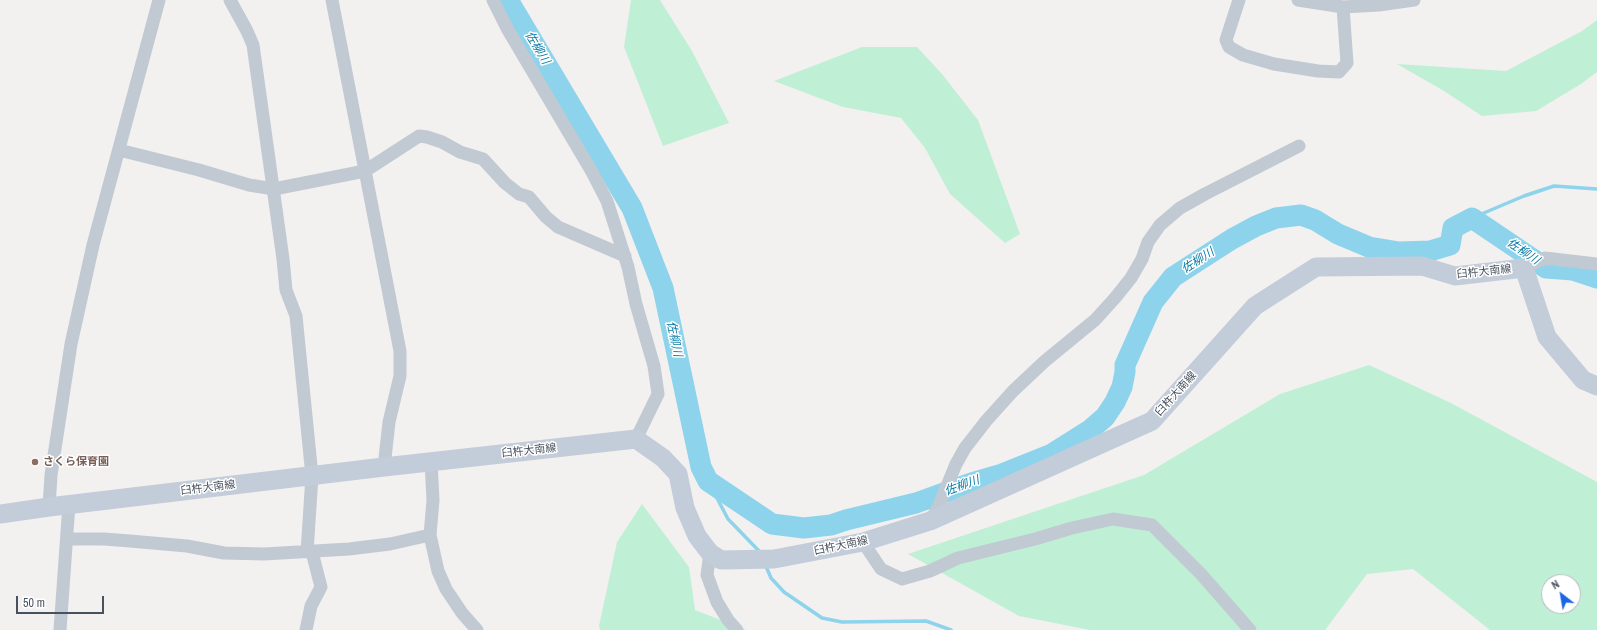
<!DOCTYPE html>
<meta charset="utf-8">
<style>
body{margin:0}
#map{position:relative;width:1597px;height:630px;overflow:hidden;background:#f3f0f0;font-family:"Archivo Narrow",sans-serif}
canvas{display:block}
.north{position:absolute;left:1541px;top:574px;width:40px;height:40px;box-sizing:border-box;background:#fff;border:1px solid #b6babf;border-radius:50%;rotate:329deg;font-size:11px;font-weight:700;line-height:16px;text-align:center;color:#48525e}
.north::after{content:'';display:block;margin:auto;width:14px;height:18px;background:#1967e4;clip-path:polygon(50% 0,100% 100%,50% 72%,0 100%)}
.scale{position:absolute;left:16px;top:596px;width:88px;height:18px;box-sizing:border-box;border:2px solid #48525e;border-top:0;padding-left:5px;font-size:12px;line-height:14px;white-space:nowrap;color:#48525e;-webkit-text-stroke:3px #fff;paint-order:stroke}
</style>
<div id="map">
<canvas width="1597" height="630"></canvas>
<div class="north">N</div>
<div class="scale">50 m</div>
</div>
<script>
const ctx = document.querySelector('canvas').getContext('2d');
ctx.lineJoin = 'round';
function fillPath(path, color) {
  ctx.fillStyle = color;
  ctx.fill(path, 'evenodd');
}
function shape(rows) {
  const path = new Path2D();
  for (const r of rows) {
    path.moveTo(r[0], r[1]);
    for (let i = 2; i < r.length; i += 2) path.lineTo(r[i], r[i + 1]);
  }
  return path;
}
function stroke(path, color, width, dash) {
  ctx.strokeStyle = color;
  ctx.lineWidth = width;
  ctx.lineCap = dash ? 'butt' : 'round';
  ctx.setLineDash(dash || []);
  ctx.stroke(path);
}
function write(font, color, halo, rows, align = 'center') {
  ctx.font = font + ' "Archivo Narrow","Noto Sans JP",sans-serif';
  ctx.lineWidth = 3;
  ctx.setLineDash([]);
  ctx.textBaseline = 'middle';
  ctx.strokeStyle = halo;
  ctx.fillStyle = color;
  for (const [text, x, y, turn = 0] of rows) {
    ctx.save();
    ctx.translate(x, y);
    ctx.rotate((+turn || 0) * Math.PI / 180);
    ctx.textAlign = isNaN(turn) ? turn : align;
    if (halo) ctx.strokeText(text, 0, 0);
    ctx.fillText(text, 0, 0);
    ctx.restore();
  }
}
fillPath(shape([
 [631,0,660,0,692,51,729,123,663,146,624,47],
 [1597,20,1597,72,1581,84,1536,111,1482,116,1444,91,1397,64,1506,71,1582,31],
 [862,47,917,47,942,74,978,120,1020,234,1005,243,950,194,925,148,901,118,843,107,774,81],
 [1369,365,1451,403,1597,482,1597,630,1490,630,1413,569,1367,574,1325,630,1090,630,1019,616,908,554,1144,475,1280,394],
 [1549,582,1573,582,1573,606,1549,606],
 [642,504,689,567,695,610,746,630,600,630,599,626,617,542]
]), '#bff0d5');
stroke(shape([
 [1472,218,1524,196,1554,186,1597,189],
 [708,481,728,519,761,553],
 [765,564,771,578,784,592,822,618,842,622,926,621,951,630]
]), '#8dd3ec', 3.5);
stroke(shape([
 [508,0,632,208,663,288,701,467,708,481,772,524,804,528,831,525,846,520,916,503,971,483,1002,474,1052,454,1090,430,1105,417,1115,402,1122,387,1125,372,1125,365,1153,302,1173,277,1232,239,1256,226,1276,218,1301,215,1315,220,1338,234,1369,247,1399,252,1430,251,1450,245,1453,228,1472,218,1546,268,1573,270,1597,278]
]), '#8dd3ec', 21);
stroke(shape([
 [230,0,247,31,253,45,283,259,286,290,296,316,312,476,307,552],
 [332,0,400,351,400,376,389,422,384,467],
 [493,0,508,30,592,172,607,201,628,267,636,304,654,366,658,394,636,439],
 [1239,0,1226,40,1229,47,1243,55,1274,64,1318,71,1339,72,1347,63,1343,7],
 [1298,0,1343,7,1379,5,1414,0],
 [119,150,199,170,249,185,274,189,365,171,419,136,427,137,442,142,460,152,483,159,505,183,519,194,529,197,546,217,558,227,625,256],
 [1524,268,1545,258,1597,264],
 [431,462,433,500,430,535,438,571,446,589,462,613,477,630],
 [49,507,51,475,71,344,93,245,159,0],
 [930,521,938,508,956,464,965,448,986,421,1013,391,1045,361,1095,320,1115,298,1131,278,1142,259,1148,242,1160,225,1180,208,1205,194,1299,146],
 [67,539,104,539,130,541,187,546,224,553,264,554,349,549,390,544,430,535],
 [863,542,881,569,902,579,930,571,958,558,1035,539,1072,528,1113,519,1152,525,1201,574,1250,630],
 [710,553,707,575,717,602,728,620,737,630],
 [60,630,69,504],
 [306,630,311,606,321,587,312,552]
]), '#c1cad2', 13);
stroke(shape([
 [0,514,49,507,384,467,636,439,663,458,678,474,685,508,697,536,710,553,721,560,774,559,863,542,930,521,1152,421,1255,306,1316,267,1422,266,1455,276,1524,268,1547,337,1583,380,1597,386]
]), '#c3ccd9', 19);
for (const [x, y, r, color] of [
 [35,462,4,"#8d6e63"]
]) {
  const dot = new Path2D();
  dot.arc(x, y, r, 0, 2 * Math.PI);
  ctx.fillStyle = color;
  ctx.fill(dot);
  stroke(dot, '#fff', 1.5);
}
write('11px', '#48525e', '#fff', [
 ["臼杵大南線",1484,272,-6],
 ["臼杵大南線",1176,394,-48],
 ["臼杵大南線",529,451,-6],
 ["臼杵大南線",208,488,-7],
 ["臼杵大南線",841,546,-12]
]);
write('bold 11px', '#785e54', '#fff', [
 ["さくら保育園",43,462]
], 'left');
write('italic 12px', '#0c7ca5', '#fff', [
 ["佐柳川",537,48,59],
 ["佐柳川",1523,252,34],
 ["佐柳川",1198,261,-33],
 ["佐柳川",674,339,78],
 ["佐柳川",962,486,-20]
]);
</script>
